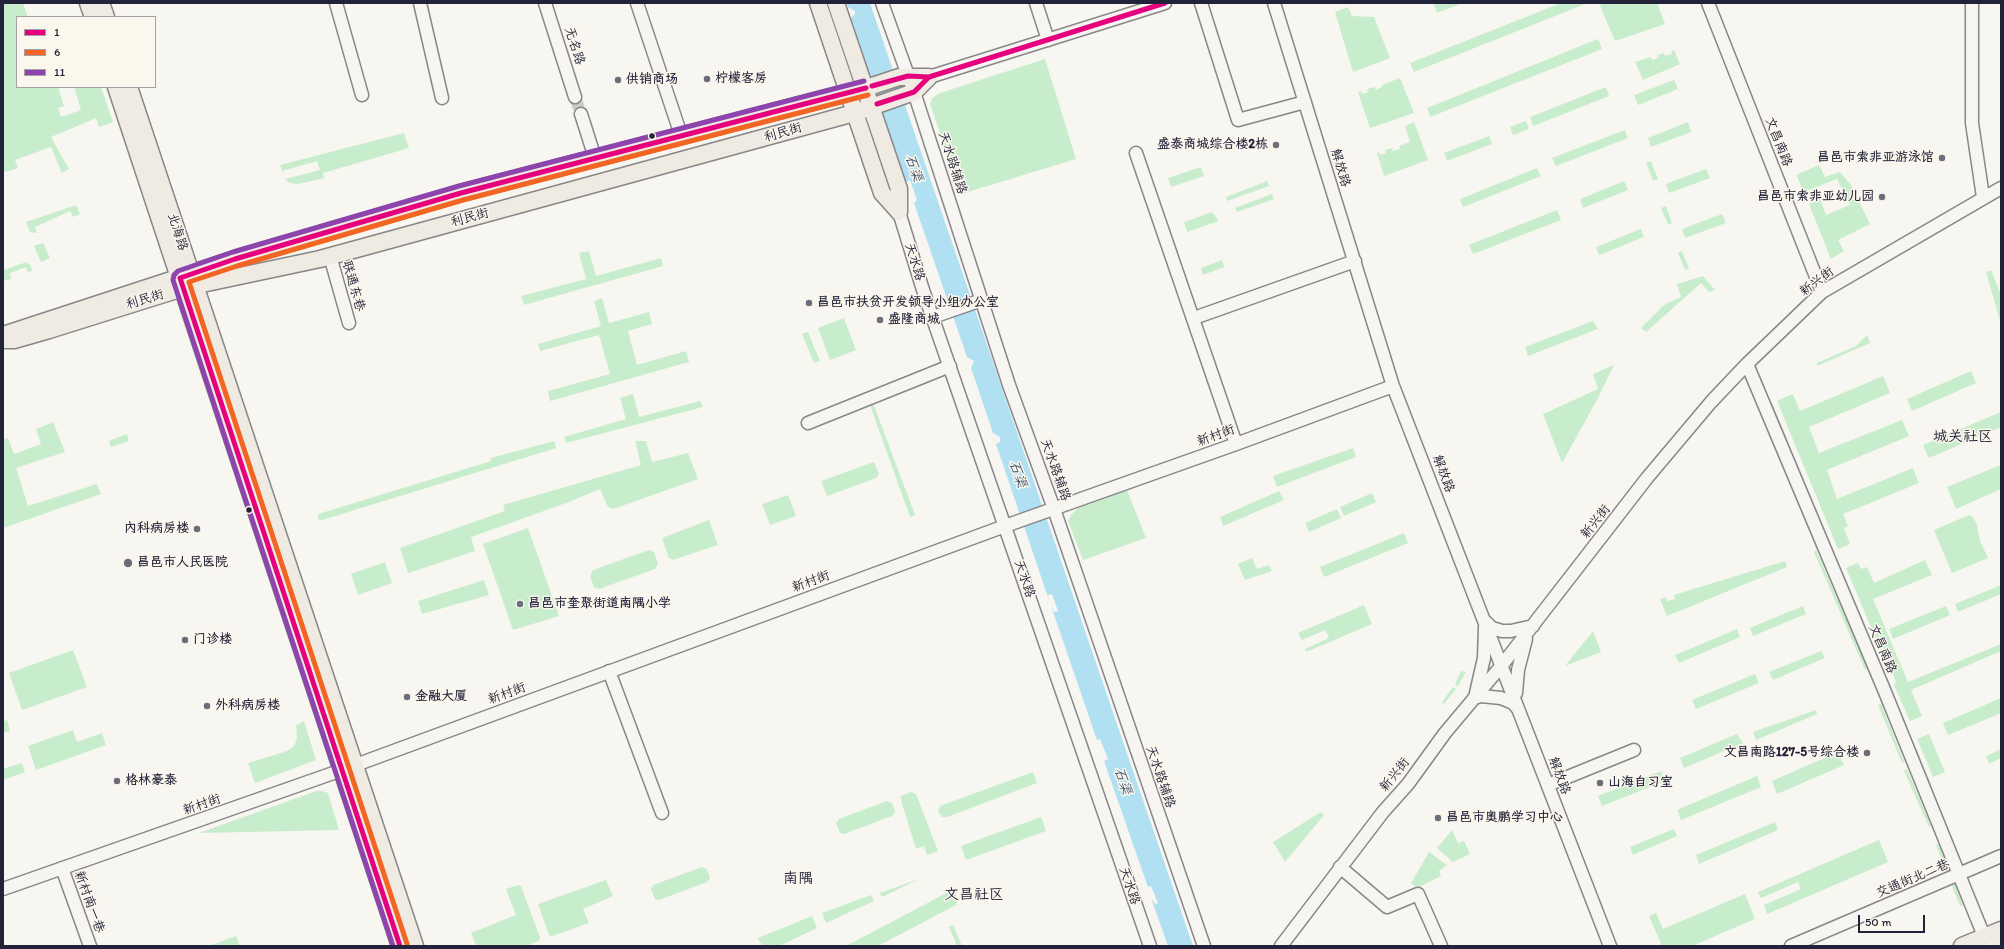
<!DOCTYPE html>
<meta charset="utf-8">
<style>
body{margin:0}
#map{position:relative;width:2004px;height:949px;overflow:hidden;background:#f8f6f0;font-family:Itim,sans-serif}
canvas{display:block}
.frame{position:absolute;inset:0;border:4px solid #22223b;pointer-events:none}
.legend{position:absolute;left:16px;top:16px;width:140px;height:72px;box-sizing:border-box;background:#fbf7ec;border:1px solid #a4a2a5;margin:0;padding:5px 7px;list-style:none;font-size:12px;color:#22223b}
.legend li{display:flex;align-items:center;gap:8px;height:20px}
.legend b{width:20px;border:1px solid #a4a2a5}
.scale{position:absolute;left:1858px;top:915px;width:67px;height:18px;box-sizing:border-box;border:2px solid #22223b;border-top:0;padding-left:5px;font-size:12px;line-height:14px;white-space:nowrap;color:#22223b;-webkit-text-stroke:3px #fbf7ec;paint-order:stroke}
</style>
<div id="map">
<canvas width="2004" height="949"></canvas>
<div class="frame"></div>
<ul class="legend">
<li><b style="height:5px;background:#e5007d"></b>1</li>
<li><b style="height:5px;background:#f26522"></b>6</li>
<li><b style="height:5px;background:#8e44ad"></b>11</li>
</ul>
<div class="scale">50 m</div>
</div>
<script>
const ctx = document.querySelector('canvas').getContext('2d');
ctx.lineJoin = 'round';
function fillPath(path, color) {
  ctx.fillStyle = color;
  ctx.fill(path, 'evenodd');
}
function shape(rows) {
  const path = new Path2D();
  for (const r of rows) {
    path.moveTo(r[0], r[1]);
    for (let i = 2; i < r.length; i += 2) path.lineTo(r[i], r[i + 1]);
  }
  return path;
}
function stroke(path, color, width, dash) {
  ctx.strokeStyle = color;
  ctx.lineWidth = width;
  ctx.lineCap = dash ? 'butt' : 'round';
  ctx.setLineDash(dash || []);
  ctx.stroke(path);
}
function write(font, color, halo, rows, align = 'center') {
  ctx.font = font + ' Itim,"LXGW WenKai TC",sans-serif';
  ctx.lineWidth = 3;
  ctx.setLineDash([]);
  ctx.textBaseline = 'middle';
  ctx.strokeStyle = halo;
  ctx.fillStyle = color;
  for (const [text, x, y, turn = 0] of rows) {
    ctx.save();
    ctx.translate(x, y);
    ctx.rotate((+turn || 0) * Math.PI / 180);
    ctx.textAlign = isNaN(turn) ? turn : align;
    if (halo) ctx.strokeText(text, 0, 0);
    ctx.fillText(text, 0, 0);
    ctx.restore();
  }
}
fillPath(shape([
 [3,3,23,3,28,17,17,17,17,87,58,87,64,106,58,108,61,117,81,110,74,87,101,87,113,122,99,127,96,118,51,137,69,169,62,173,51,147,15,160,18,168,5,172,3,169],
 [1433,3,1463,3,1437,13],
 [1561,3,1588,3,1414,72,1410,63],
 [1599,3,1657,3,1665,24,1615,41],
 [1348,7,1352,16,1374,17,1390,58,1353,72,1335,12],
 [1598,39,1602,49,1430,117,1427,108],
 [1674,50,1680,64,1643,80,1635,62,1651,57,1652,60,1658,58,1657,55,1664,53,1665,56,1672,54,1671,51],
 [1045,59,1076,159,961,194,930,104,932,98,940,93],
 [1400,78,1414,113,1370,128,1358,92,1361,91,1362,94,1368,92,1367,89,1375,87,1376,90,1382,87,1382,85],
 [1674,80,1678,89,1638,105,1634,95],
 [1606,87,1609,96,1533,126,1530,117],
 [1526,121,1529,129,1513,135,1510,127],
 [1414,122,1428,160,1384,176,1377,153,1379,152,1380,155,1386,153,1385,150,1392,148,1393,151,1400,149,1399,146,1410,142,1405,126],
 [1688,122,1691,132,1651,147,1648,138],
 [1625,130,1628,138,1556,166,1552,158],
 [404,133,409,148,323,173,324,178,298,184,290,183,285,179,320,170,317,161,282,171,280,165],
 [1489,136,1492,144,1447,161,1444,153],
 [1651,161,1658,179,1653,181,1646,163],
 [1819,165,1825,177,1840,172,1851,185,1870,224,1838,240,1844,251,1831,259,1809,204,1820,199,1826,215,1850,205,1837,179,1804,192,1796,175],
 [1201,167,1204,176,1171,187,1168,178],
 [1537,168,1541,176,1463,207,1460,199],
 [1706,169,1710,178,1669,193,1666,184],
 [1267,181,1269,186,1227,201,1226,197],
 [1624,181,1628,190,1583,208,1580,199],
 [1272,194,1274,199,1237,212,1235,208],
 [76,205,80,214,73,217,70,211,35,227,37,233,30,232,26,222],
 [1666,206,1672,223,1668,225,1661,208],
 [1557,210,1561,220,1473,254,1469,245],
 [1212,212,1219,221,1187,232,1184,222],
 [1722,214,1726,223,1685,238,1682,229],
 [1641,229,1644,237,1599,255,1596,247],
 [43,243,50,258,41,262,34,246],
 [589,251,596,276,661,258,663,266,524,305,521,296,586,279,579,253],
 [1682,251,1689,268,1685,270,1678,253],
 [1222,260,1224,267,1203,275,1201,268],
 [27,262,31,266,32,271,28,272,26,267,10,273,11,279,3,281,3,270],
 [1991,270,2001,295,2001,324,1986,272],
 [1703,276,1715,290,1709,292,1701,283,1646,332,1641,328,1664,305,1681,297,1677,284],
 [602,298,609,323,649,312,652,324,628,331,637,365,686,351,689,362,550,401,548,391,610,374,599,335,540,351,538,344,601,326,594,301],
 [844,318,856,350,830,360,818,328],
 [1593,321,1598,329,1528,356,1525,347],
 [808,332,820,361,814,363,802,334],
 [1867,335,1870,343,1817,366,1817,363,1856,346],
 [1614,365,1598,398,1562,463,1543,414,1598,389,1593,374],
 [1971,371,1976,383,1912,411,1907,399],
 [1883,376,1890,393,1809,427,1819,453,1902,420,1909,436,1827,470,1837,499,1913,468,1919,483,1843,514,1848,526,1844,528,1850,544,1838,549,1777,401,1793,394,1800,411],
 [633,394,639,417,700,401,703,407,566,443,564,437,626,419,620,398],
 [873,403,915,515,910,517,870,405],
 [1770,403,1772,403,1833,551,1831,552],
 [2001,412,2001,427,1929,458,1923,445],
 [53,422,65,452,16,468,28,506,97,484,101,494,3,528,3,440,8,438,14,454,41,444,36,429],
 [127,434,129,441,111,447,109,441],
 [554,441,556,448,319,521,318,514,491,461,491,458],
 [635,441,646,441,652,462,688,453,698,479,613,509,608,507,600,489,569,502,471,537,475,551,408,573,400,548,505,511,503,505,641,465],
 [1353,448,1356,457,1277,487,1273,476],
 [874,462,879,474,876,478,827,496,821,481],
 [2001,465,2001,489,1956,509,1947,487],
 [1127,490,1146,538,1083,560,1068,521,1071,515,1078,508],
 [1279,491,1284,500,1223,526,1220,517],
 [1372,493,1376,502,1344,516,1340,507],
 [788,495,796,516,770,525,762,504],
 [1337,509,1341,518,1309,532,1305,523],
 [1969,515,1973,517,1977,525,1980,541,1988,558,1952,573,1934,530],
 [709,520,718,545,673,560,669,558,662,538],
 [528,528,559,616,513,630,483,544],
 [1404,533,1408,543,1324,577,1320,567],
 [649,550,654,552,658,564,655,569,599,589,594,587,590,576,593,570],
 [1816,550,1868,669,1865,670,1814,552],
 [1252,558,1257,569,1269,565,1272,571,1245,580,1238,564],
 [1925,560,1932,575,1873,599,1908,682,2001,644,2001,651,1911,690,1922,716,1910,721,1894,685,1896,682,1887,658,1883,656,1846,568,1858,563,1861,569,1867,567,1874,583],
 [1785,561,1787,567,1667,616,1660,599,1666,597,1667,601,1675,599,1674,595],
 [385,562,392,583,358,595,351,574],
 [1841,570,1905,723,1903,724,1840,571],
 [484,580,489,595,422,614,418,601],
 [2001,585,2001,594,1958,612,1955,604],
 [1364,605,1372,624,1306,652,1305,649,1329,638,1325,630,1302,640,1298,633],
 [1803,606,1806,614,1753,636,1750,628],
 [1946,606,1950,615,1893,639,1889,629],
 [1737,629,1740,637,1679,663,1675,655],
 [1593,631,1601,652,1565,666],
 [73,650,87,687,22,710,9,673],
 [1821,651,1825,658,1773,680,1769,672],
 [1461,671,1466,672,1458,686,1455,684],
 [1755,674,1759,683,1696,709,1692,700],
 [1453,687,1456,689,1444,704,1442,702],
 [2001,698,2001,713,1948,735,1943,723],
 [1881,704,1904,762,1902,763,1878,705],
 [1816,710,1817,714,1756,740,1753,732],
 [7,720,10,731,3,733,3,721],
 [304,721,316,760,255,783,248,763,287,751,294,746,297,739,296,725],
 [73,730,77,742,102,733,106,745,36,770,28,746],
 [1737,734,1743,743,1684,768,1680,758],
 [1929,734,1945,772,1933,777,1917,739],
 [1911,741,1913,741,1931,784,1930,785],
 [2001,749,2001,758,1989,764,1986,756],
 [1838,752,1844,765,1777,794,1772,781],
 [22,763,25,772,3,780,3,769],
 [1907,769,1931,826,1929,827,1904,771],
 [1661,771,1665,781,1602,806,1598,796],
 [1033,772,1037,783,947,817,942,817,938,811,940,806],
 [1757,776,1761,787,1681,820,1677,810],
 [319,790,328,793,339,830,199,833],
 [911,792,916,794,938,851,927,855,924,846,916,849,901,800,901,796],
 [887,801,892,803,895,812,892,816,844,834,840,833,836,823,839,819],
 [1321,812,1324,815,1285,862,1273,842],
 [1041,817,1046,831,966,860,961,846],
 [1775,822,1778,830,1699,864,1696,855],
 [1674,829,1677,836,1633,855,1630,847],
 [1452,830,1458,843,1464,841,1470,854,1453,862,1437,848],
 [1879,840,1888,862,1767,914,1764,905,1801,889,1798,882,1761,898,1758,892],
 [1939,844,1951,873,1948,874,1936,845],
 [1429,852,1447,865,1439,871,1441,876,1417,888,1411,883],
 [702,867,707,869,710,878,707,882,659,900,655,899,651,889,653,885],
 [921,878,882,897,880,893],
 [606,880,613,896,583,909,589,923,552,936,549,935,538,904],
 [1955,883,1963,905,1960,906,1951,884],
 [518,885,521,886,540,937,539,941,526,946,476,946,471,933,516,915,506,889],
 [954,889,958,899,956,905,878,946,846,946],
 [1745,894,1755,919,1692,946,1662,946,1649,916,1656,913,1663,929],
 [871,895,874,901,826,923,822,913],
 [812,916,817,928,779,946,762,946,758,938],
 [953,925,962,946,957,946,949,927],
 [236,936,240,946,209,946]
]), '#c8edcd');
fillPath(shape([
 [846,3,870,3,1193,946,1168,946,1151,898,1155,904,1158,903,1151,886,1148,887,1150,893,1104,761,1108,759,1100,739,1097,740,1051,606,1054,612,1058,611,1052,594,1048,595,1049,600,996,444,1000,442,1000,437,993,433,971,368,974,361,967,357,914,203,917,200,910,180,906,182,851,18,855,14,855,11,848,7]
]), '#b0e0f2');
stroke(shape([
 [575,97,581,114]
]), '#cdcccc', 12, [12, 6]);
const minor = shape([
 [336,3,362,95],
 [420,3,442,98],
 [545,3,575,97],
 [637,3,681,135],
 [882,3,914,92,1009,385,1054,509,1204,946],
 [1036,3,1048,40],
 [1201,3,1238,120,1305,102],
 [1274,3,1393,386,1610,946],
 [1708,3,1822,292],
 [1972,3,1972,123,1983,197],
 [929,77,1165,3],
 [581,114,595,158],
 [1136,153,1236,444],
 [899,212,923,290,1150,946],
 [330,256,349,323],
 [933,317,976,302],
 [1194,318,1355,261],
 [1747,364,1885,692,1988,946],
 [808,423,950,366],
 [1486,622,1492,628,1502,631,1511,631,1533,626],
 [609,671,662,813],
 [1476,693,1484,658,1485,627],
 [1516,693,1518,670,1526,639],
 [1474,698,1481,696,1501,698,1513,703,1518,709],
 [1548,785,1634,750],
 [1340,867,1387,907,1418,894,1441,946],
 [62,868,90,946],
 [3,889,342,770,1005,526,1236,444,1393,386],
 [1281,946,1383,812,1408,784,1445,733,1502,665,1647,478,1711,402,1747,364,1822,292,2001,188],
 [1791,946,2001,856]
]);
const major = shape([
 [88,3,93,17],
 [101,3,106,17],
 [818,3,882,193,899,212],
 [836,3,899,189,899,212],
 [116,87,400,946],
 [129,87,415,946],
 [3,335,235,259,461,193,866,88,899,77,929,77,914,92,854,113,320,259,183,288,49,330,14,340,3,340],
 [1962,946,2001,930],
 [2000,946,2001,946]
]);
stroke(minor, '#878688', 15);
stroke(major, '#878688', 19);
stroke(minor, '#f6f5f1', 12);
stroke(major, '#f0ebe2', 16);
stroke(shape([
 [929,77,1165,3],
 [872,86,908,76,929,77,914,92,877,104],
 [400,946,180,278,235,259,461,193,866,88]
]), '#e5007d', 5);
stroke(shape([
 [407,944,189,282,237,266,463,200,868,95]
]), '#f26522', 5);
stroke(shape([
 [393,946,173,280,174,275,178,271,233,252,459,186,864,81]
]), '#8e44ad', 5);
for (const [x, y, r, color] of [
 [707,79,4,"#6d6c7a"],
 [618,80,4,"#6d6c7a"],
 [652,136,3.5,"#22223b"],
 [1276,145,4,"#6d6c7a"],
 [1942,158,4,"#6d6c7a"],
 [1882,197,4,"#6d6c7a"],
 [809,303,4,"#6d6c7a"],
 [880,320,4,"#6d6c7a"],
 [249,510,3.5,"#22223b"],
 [197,529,4,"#6d6c7a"],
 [128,563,5,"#6d6c7a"],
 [520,604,4,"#6d6c7a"],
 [185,640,4,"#6d6c7a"],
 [407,697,4,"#6d6c7a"],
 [207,706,4,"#6d6c7a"],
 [1867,753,4,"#6d6c7a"],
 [117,781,4,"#6d6c7a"],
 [1600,783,4,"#6d6c7a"],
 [1438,818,4,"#6d6c7a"]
]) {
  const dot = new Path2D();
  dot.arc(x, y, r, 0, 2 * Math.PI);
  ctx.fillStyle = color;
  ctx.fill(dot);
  stroke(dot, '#fbf7ec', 1.5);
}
write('13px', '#22223b', '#fbf7ec', [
 ["无名路",574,46,72],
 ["利民街",783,133,-16],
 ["文昌南路",1778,142,68],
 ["天水路辅路",952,163,72],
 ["解放路",1340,168,73],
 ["利民街",470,218,-15],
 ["北海路",177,232,72],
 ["天水路",914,262,72],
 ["新兴街",1817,282,-37],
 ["联通东巷",353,286,74],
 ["利民街",145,300,-17],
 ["新村街",1216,436,-20],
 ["天水路辅路",1055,470,70],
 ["解放路",1443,474,69],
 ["新兴街",1596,522,-52],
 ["天水路",1024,579,71],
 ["新村街",811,582,-20],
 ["文昌南路",1882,649,67],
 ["新村街",507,694,-20],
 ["新兴街",1395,775,-51],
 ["解放路",1559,776,69],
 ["天水路辅路",1160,777,71],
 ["新村街",202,805,-19],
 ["交通街北二巷",1913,879,-23],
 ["天水路",1129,886,71],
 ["新村南一巷",89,902,70]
]);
write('bold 13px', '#22223b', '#fbf7ec', [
 ["柠檬客房",715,79],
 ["供销商场",626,80],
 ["盛泰商城综合楼2栋",1268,145,"right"],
 ["昌邑市索非亚游泳馆",1934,158,"right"],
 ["昌邑市索非亚幼儿园",1874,197,"right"],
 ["昌邑市扶贫开发领导小组办公室",817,303],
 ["盛隆商城",888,320],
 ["内科病房楼",189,529,"right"],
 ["昌邑市人民医院",137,563],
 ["昌邑市奎聚街道南隅小学",528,604],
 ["门诊楼",193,640],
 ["金融大厦",415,697],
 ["外科病房楼",215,706],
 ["文昌南路127-5号综合楼",1859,753,"right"],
 ["格林豪泰",125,781],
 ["山海自习室",1608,783],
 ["昌邑市奥鹏学习中心",1446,818]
], 'left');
write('italic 14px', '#435872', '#fbf7ec', [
 ["石渠",913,168,71],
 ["石渠",1017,474,71],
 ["石渠",1122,781,71]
]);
write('15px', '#22223b', '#fbf7ec', [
 ["城关社区",1963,437],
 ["南隅",798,879],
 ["文昌社区",974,895]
]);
</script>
